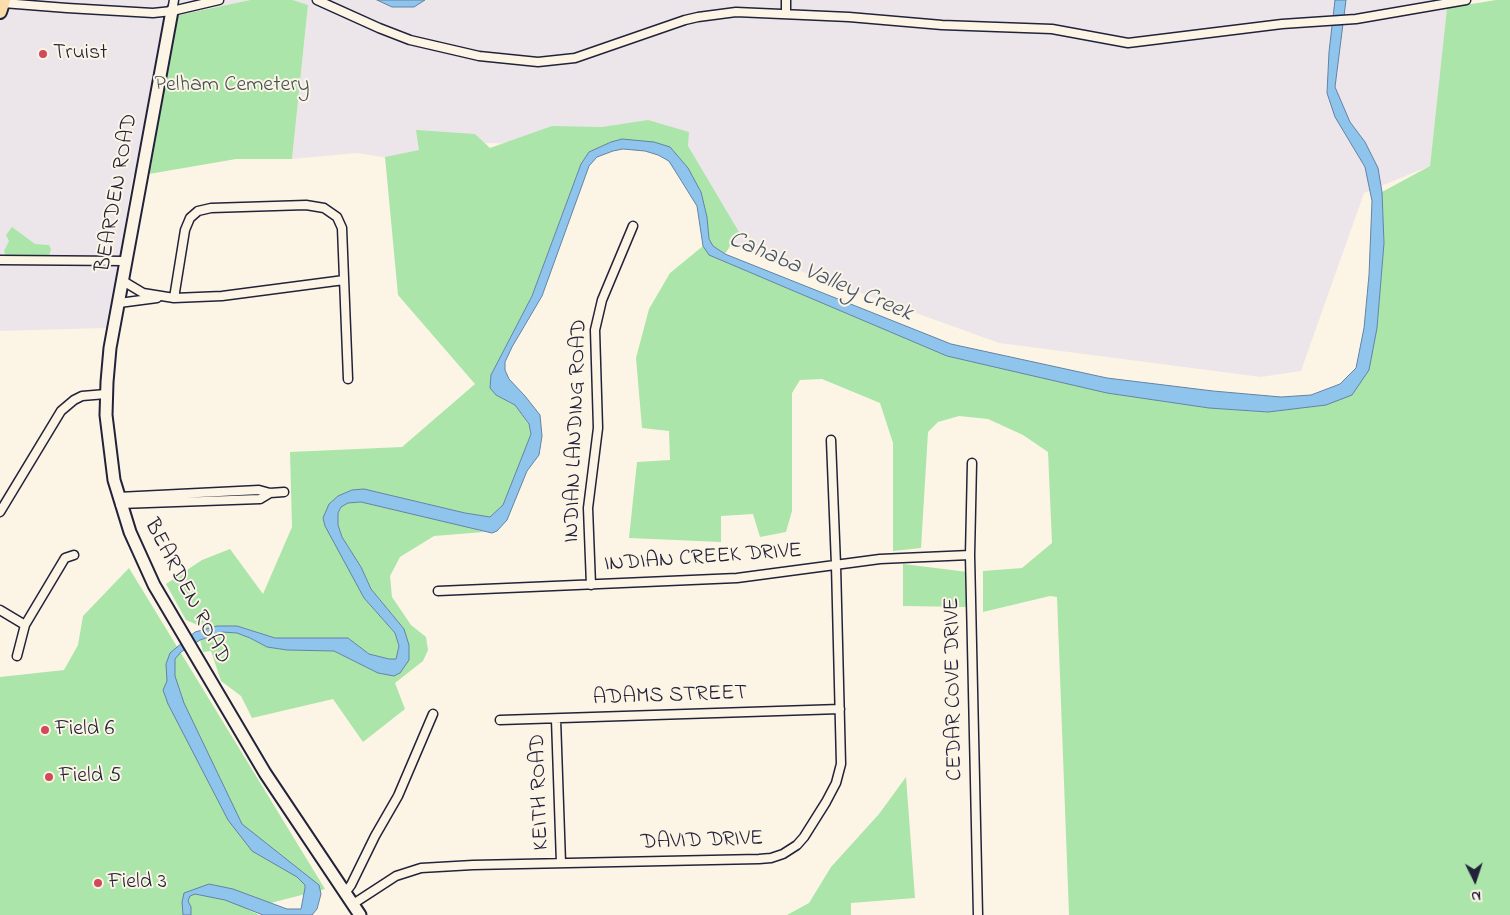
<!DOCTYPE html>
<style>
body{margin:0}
#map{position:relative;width:1510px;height:915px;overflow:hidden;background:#fcf5e5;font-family:"Indie Flower",sans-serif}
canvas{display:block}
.north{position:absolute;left:1450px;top:855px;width:50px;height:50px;-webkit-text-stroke:4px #fcf5e5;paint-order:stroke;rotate:176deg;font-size:14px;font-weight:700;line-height:20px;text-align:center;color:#22223b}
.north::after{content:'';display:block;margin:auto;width:18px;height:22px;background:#22223b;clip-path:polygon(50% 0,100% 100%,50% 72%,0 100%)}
</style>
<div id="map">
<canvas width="1510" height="915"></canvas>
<div class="north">N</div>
</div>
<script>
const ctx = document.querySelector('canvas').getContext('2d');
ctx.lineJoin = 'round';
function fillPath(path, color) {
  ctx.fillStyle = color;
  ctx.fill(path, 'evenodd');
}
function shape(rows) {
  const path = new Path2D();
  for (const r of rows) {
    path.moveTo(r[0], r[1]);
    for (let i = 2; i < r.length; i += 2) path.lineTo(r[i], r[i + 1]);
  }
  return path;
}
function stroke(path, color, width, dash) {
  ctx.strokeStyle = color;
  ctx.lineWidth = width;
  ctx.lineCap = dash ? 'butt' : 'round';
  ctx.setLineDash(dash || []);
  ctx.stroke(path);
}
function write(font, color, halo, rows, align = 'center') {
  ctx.font = font + ' "Indie Flower",sans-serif';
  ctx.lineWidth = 4;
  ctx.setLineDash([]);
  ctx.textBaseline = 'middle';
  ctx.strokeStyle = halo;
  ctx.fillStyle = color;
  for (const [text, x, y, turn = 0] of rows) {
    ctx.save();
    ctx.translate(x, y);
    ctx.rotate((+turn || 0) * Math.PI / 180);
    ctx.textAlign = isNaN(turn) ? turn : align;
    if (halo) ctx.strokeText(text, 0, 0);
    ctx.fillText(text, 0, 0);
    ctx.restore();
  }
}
fillPath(shape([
 [0,0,250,0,175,16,149,172,133,175,108,328,0,331],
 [293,0,1448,0,1430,166,1364,193,1301,371,1261,377,999,343,728,245,706,209,655,147,485,143,443,167,357,153,292,159,308,5]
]), '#ece6ea');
fillPath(shape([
 [250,0,293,0,308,5,292,159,236,159,149,174,175,16],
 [1496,0,1510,0,1510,915,1069,915,1057,597,1050,596,983,612,983,571,1022,568,1052,543,1048,452,1023,435,988,419,959,416,938,422,928,432,921,548,893,551,893,443,880,403,822,379,800,380,792,393,792,511,786,532,760,537,753,514,721,516,721,542,629,538,637,462,670,460,669,431,642,428,636,358,649,309,670,273,703,246,709,255,947,356,1107,393,1209,408,1268,412,1352,395,1377,328,1384,243,1382,192,1430,166,1447,8],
 [648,120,689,132,688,146,739,232,725,254,713,246,709,239,707,217,701,192,670,147,622,139,581,164,532,296,491,375,496,395,515,405,529,425,531,435,503,505,490,517,465,513,364,489,352,490,338,496,329,504,364,598,395,633,399,646,396,659,389,659,369,654,348,638,275,638,237,626,217,626,207,629,186,620,166,584,202,560,230,549,263,594,292,527,290,452,402,447,475,384,398,295,385,157,419,150,416,130,475,134,490,148,552,126,602,127],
 [12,227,35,244,49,245,51,249,49,256,6,256,4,251,9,241,6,235],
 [361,502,465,526,484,532,434,536,400,557,390,576,392,597,411,625,426,637,428,650,423,661,395,683,405,709,363,742,333,699,252,718,241,696,221,681,211,651,203,652,200,640,222,632,237,633,250,638,267,647,287,650,334,651,378,673,394,676,404,629,371,589,361,567,342,537,338,525,338,513,341,507,348,503],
 [903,564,968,572,967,607,903,606],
 [129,568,325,889,247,909,259,915,0,915,0,677,64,670,78,645,83,616],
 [906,777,915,898,851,903,851,915,787,915,809,903,831,867,879,814]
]), '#abe5aa');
const water = shape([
 [377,0,425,0,414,7,392,7,377,0],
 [1335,0,1346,0,1335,87,1350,122,1365,142,1378,168,1382,192,1384,243,1377,328,1369,370,1352,395,1326,405,1268,412,1209,408,1107,393,947,356,709,255,703,246,697,206,669,161,658,155,645,151,623,149,613,151,597,157,589,166,542,296,512,347,505,362,505,370,509,379,525,396,540,415,542,436,539,455,527,471,507,520,497,531,492,533,361,502,348,503,341,507,338,513,338,525,342,537,361,567,371,589,404,629,409,645,409,660,400,673,394,676,378,673,334,651,287,650,267,647,250,638,237,633,222,632,200,640,181,652,175,659,175,676,184,703,242,824,319,885,321,894,317,909,312,915,263,915,225,900,195,894,190,896,188,901,191,907,191,915,183,915,182,902,184,893,209,884,233,889,287,909,301,909,305,888,305,885,297,877,252,851,228,820,168,704,163,690,167,681,166,664,170,653,195,632,217,626,237,626,275,638,348,638,369,654,389,659,396,659,399,646,395,633,364,598,325,526,323,518,329,504,338,496,352,490,364,489,465,513,490,517,503,505,531,434,529,424,515,405,496,395,490,388,491,375,532,296,581,164,589,152,611,142,622,139,654,142,670,147,688,168,701,192,707,217,709,239,713,246,725,254,951,344,1107,378,1213,391,1281,397,1311,395,1340,384,1356,368,1364,328,1369,275,1372,201,1365,167,1335,117,1327,93,1329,52,1335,0]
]);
fillPath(water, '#8fc4ec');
stroke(water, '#6383a5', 1);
const street = shape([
 [317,0,379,28,410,40,479,56,538,62,575,58,685,20,698,17,736,12,849,17,942,25,1052,29,1128,43,1282,24,1356,19,1466,0],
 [3,3,67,8,153,13,172,11,219,0],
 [172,11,174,0],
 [786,14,786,0],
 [0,260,126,261],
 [123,281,143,293,174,298,222,296,344,280],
 [174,298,185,230,190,218,198,211,211,208,306,205,324,208,337,217,342,228,348,379],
 [119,303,157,298],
 [972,463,970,555,978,915],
 [118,497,259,490,270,493,284,492],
 [120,504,260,499,270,493],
 [0,512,61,411,74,400,82,396,106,394],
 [591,585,588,508,598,428,595,330,602,300,633,226],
 [438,591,737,578,880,559,970,555],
 [0,610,25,625],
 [17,656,25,625,65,558,74,555],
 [556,719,561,863],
 [500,720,840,709],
 [345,893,351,885,375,836,398,796,433,714],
 [353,904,396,876,421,868,473,865,759,859,771,858,783,854,797,845,804,837,826,802,836,783,841,764,836,565,831,440]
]);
const secondary = shape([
 [172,11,110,348,107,382,106,415,114,480,130,532,154,585,265,773,360,915]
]);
const primary = shape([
 [0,12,4,0]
]);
stroke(street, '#22223b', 11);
stroke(secondary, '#22223b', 15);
stroke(primary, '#22223b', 16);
stroke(street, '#fcf5e5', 8);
stroke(secondary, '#fcf5e5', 11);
stroke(primary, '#fbddab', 12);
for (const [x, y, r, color] of [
 [43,54,5,"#d1495b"],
 [45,730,5,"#d1495b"],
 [49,777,5,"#d1495b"],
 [98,883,5,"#d1495b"]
]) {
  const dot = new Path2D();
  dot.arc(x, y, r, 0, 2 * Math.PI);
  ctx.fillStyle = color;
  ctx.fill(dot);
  stroke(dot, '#fcf5e5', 2);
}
write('22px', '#22223b', '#fcf5e5', [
 ["Truist",53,54],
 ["Field 6",55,730],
 ["Field 5",59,777],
 ["Field 3",108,883]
], 'left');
write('22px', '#445357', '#fcf5e5', [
 ["Pelham Cemetery",232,86]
]);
write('22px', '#22223b', '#fcf5e5', [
 ["BEARDEN ROAD",118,193,-80],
 ["INDIAN LANDING ROAD",577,431,-88],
 ["INDIAN CREEK DRIVE",703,559,-4],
 ["BEARDEN ROAD",186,592,62],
 ["CEDAR COVE DRIVE",955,689,-91],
 ["ADAMS STREET",670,697,-2],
 ["KEITH ROAD",541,792,-92],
 ["DAVID DRIVE",702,842,-2]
]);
write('italic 24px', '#435370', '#fcf5e5', [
 ["Cahaba Valley Creek",820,278,23]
]);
</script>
